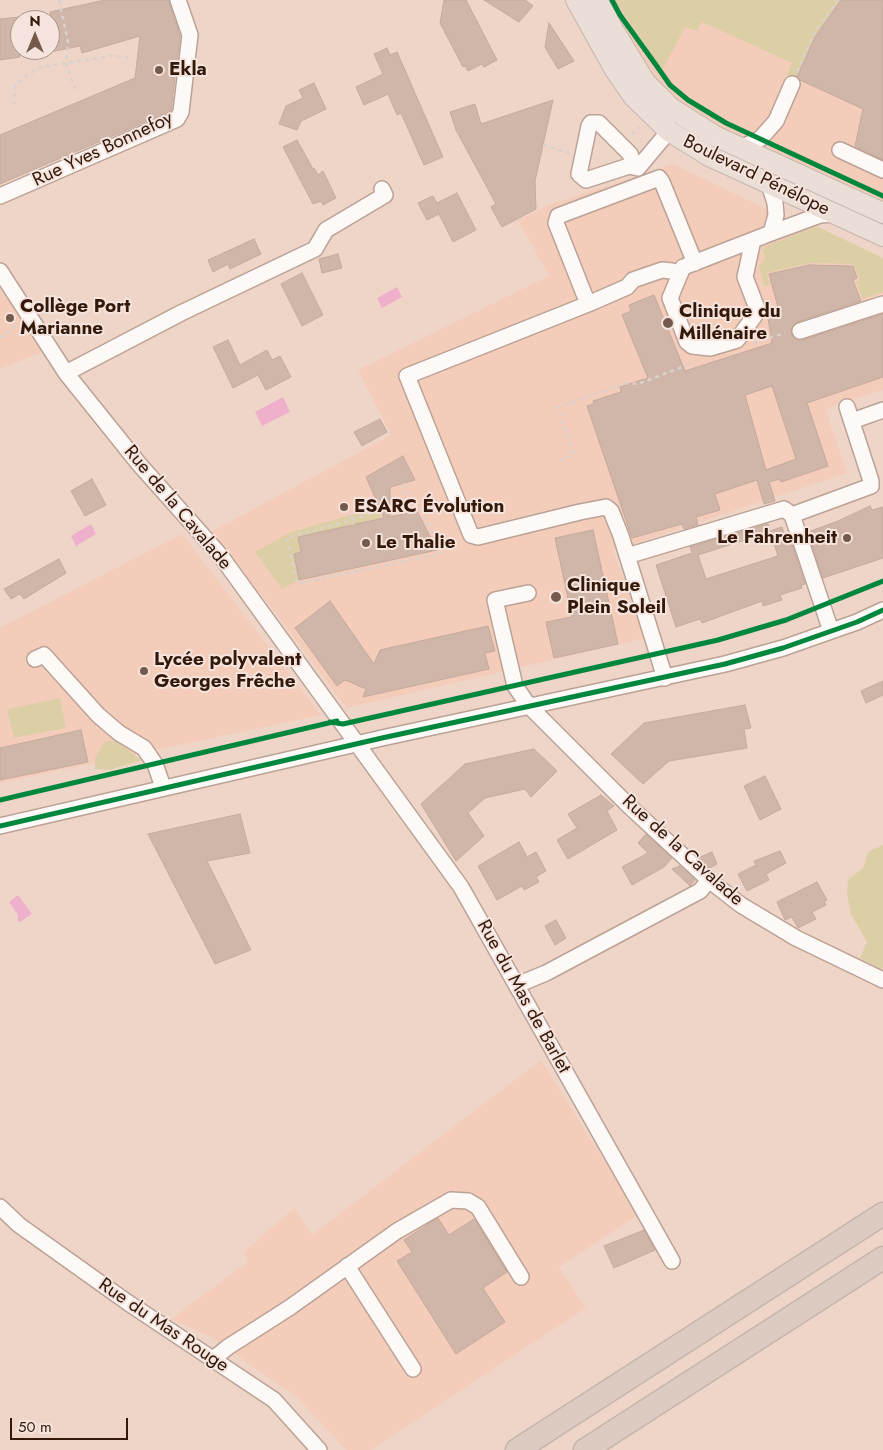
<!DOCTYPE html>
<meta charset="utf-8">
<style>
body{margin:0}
#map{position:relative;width:883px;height:1450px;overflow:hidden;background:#efd5c8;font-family:Jost,sans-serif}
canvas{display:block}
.north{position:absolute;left:10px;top:10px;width:50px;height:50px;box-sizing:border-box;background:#f4e4dd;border:1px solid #a79289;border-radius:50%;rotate:0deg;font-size:14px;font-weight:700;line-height:20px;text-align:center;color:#34180a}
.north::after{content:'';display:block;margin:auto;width:18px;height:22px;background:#755a4c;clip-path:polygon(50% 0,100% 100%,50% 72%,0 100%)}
.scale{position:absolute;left:10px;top:1418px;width:118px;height:22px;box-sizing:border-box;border:2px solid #34180a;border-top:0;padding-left:6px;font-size:15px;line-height:18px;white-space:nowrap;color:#34180a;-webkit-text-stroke:4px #f4e4dd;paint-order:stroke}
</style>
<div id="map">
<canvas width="883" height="1450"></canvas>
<div class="north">N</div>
<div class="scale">50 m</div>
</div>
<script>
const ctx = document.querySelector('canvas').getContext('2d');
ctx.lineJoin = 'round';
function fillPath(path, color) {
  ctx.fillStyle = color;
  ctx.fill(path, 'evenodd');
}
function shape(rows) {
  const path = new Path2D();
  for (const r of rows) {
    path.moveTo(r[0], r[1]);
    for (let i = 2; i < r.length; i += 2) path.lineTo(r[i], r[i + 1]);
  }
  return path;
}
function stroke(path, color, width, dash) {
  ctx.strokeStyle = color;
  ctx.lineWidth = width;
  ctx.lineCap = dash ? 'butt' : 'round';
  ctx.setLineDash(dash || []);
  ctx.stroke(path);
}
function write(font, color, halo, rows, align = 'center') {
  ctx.font = font + ' Jost,sans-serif';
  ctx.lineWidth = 4;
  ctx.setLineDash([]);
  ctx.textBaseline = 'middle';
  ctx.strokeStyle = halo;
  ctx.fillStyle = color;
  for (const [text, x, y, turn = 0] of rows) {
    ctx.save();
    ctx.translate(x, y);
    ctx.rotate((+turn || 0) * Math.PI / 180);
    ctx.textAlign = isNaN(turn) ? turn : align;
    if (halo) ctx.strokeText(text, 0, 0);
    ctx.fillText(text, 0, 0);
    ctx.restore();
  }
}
fillPath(shape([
 [589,0,883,0,883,233,664,121],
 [673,164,883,265,883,390,825,409,847,473,613,551,646,638,347,708,267,602,209,533,391,435,358,370,549,276,518,220,551,204],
 [0,284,42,352,0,369],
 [182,534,321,715,0,783,0,628],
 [541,1060,638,1215,559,1267,586,1308,371,1450,346,1450,297,1397,211,1337,171,1319,248,1262,244,1252,294,1208,312,1235]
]), '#f4ccba');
fillPath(shape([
 [615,0,841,0,815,37,797,78,787,75,792,63,702,22,697,31,685,27,662,71],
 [816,226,883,258,883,292,863,299,856,282,860,280,853,264,809,263,767,273,770,285,764,287,759,266,765,258,762,248],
 [379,507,381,519,294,554,299,580,282,589,255,552,291,532],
 [60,698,66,728,14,738,7,709],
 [105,741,115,741,142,760,109,770,95,769,95,758],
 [883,845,883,968,881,969,860,958,867,942,851,914,847,895,848,880,863,868,868,852]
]), '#ddcfa5');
fillPath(shape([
 [397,287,402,297,382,308,377,298],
 [283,397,290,412,262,426,255,412],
 [91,524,96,534,76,546,71,536],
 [18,895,32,914,20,922,18,921,18,915,9,902]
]), '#eeb0ca');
const building = shape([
 [105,0,168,0,180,36,171,111,0,184,0,135,135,78,140,36,82,53,80,46,50,52,50,12,105,0],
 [444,0,466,0,497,60,484,67,482,64,468,71,465,66,463,67,440,23,444,0],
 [484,0,525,0,533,6,519,22,484,0],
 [841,0,883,0,883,160,855,146,863,109,800,80,797,77,815,37,841,0],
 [20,17,20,57,0,60,0,19,20,17],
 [549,23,574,61,558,69,545,47,549,23],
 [387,48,390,55,397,52,443,157,424,165,401,113,397,115,388,94,364,105,356,87,383,74,374,54,387,48],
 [314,83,326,109,301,121,297,130,279,124,286,106,303,98,299,90,314,83],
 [553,100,535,181,536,209,502,227,491,207,496,204,456,130,450,112,475,104,481,124,553,100],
 [297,140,313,169,314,168,318,175,323,171,336,198,323,205,321,201,313,204,283,147,297,140],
 [457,193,476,230,453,242,439,214,427,220,418,203,433,196,437,203,457,193],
 [254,239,261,254,230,269,228,264,213,272,208,260,254,239],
 [338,254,342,268,322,273,319,259,338,254],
 [809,265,853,266,857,278,853,280,861,301,797,322,791,330,794,338,803,340,883,314,883,377,807,403,828,466,781,482,780,479,769,482,775,501,764,504,757,480,715,494,720,510,696,517,698,525,684,529,682,524,632,538,587,406,594,404,593,401,621,392,620,387,648,378,622,315,631,311,629,305,654,295,685,371,772,343,767,312,778,307,769,274,809,265],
 [772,386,796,459,766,470,745,395,772,386],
 [302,273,323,315,302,326,281,284,302,273],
 [228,340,240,365,267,350,272,360,280,356,291,377,266,390,258,375,233,388,213,347,228,340],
 [380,419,387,432,362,446,354,432,380,419],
 [403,456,415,480,390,487,390,517,417,511,437,550,299,580,294,554,301,552,298,537,384,518,366,477,403,456],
 [92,479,106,505,85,516,71,491,92,479],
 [870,506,872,510,883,507,883,558,823,578,808,532,838,521,870,506],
 [768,524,770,532,698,555,706,579,778,556,770,531,782,527,786,539,790,538,805,584,801,585,802,588,780,595,782,600,763,606,762,601,702,623,700,619,676,627,656,565,692,553,690,547,768,524],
 [593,530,618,644,554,658,546,622,572,617,555,538,593,530],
 [59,559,66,573,24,599,20,594,11,599,4,589,59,559],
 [330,601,374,664,380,650,488,626,495,651,485,653,489,669,363,697,366,689,345,680,337,686,295,628,330,601],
 [883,681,883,695,866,703,861,691,883,681],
 [745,705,751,728,744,729,747,748,669,761,643,784,611,754,644,723,745,705],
 [81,730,88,762,0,780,0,748,81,730],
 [534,749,557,771,531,797,525,789,485,798,468,813,484,836,456,861,421,804,465,764,534,749],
 [765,776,781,809,760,820,744,786,765,776],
 [601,795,614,806,607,811,617,830,568,859,557,840,577,828,568,814,601,795],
 [240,814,250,853,207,861,251,950,215,964,148,834,240,814],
 [646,834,672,858,664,867,632,885,622,867,648,853,638,843,646,834],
 [519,842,527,857,536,852,546,871,536,877,539,882,524,890,522,886,497,900,478,866,519,842],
 [780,851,786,863,766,874,769,880,747,891,738,874,756,865,754,861,780,851],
 [712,852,717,864,710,868,698,858,712,852],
 [680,866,695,880,690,886,672,869,680,866],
 [817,882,827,900,824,901,826,905,812,912,816,919,798,928,792,917,785,920,777,902,817,882],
 [556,920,566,938,555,945,545,926,556,920],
 [438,1218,449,1235,474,1219,507,1272,483,1288,505,1322,456,1354,397,1261,412,1252,404,1240,438,1218],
 [644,1230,655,1250,614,1268,604,1246,644,1230]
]);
fillPath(building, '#d0b6a9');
stroke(building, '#c4aa9d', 1);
const minor = shape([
 [741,148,760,139,776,121,792,84],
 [840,150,883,170],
 [629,166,632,159,630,154,599,123,591,123,589,126,579,174,586,180,629,166,638,168,669,131],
 [769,184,775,203,776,215,771,233],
 [0,196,177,119,181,112,190,35,178,0],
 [686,266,771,233,820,215,833,214],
 [683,267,670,298,687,342,692,346,710,348,737,340,758,311,745,277,753,240],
 [0,271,66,373,139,464,220,555,461,887,672,1261],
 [588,304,556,223,558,216,659,178,662,182,695,263],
 [800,331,883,304],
 [66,373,181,313,315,249,326,230,385,195,382,189],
 [852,421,883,410],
 [792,515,871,486,871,481,847,407],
 [627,556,784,509,792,515,831,631],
 [528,593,495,600,515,686,529,706,628,805,709,880,741,905,796,938,883,980],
 [35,659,44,655,98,715,119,733,144,748,155,764,163,787],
 [665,678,621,536,611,511,606,507,580,512,478,537,471,535,407,376,588,304,627,287,633,280,662,270,672,271],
 [0,826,382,738,725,664,783,648,857,622,883,610],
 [517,985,546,973,700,891,709,880],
 [0,1207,19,1225,127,1302,274,1400,319,1450],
 [347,1266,413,1369],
 [212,1360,228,1347,289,1308,397,1231,451,1200,468,1201,478,1207,521,1277]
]);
const major = shape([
 [576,0,615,70,633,96,669,131,709,156,883,236],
 [597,0,614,31,645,82,671,108,715,136,883,213]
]);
const highway = shape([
 [517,1450,883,1214],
 [585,1450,883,1258]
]);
stroke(minor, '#bba296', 18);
stroke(major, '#c5b5ad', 22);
stroke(highway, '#c5b5ad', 25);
stroke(shape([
 [59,0,68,42,66,64,76,92],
 [797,72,815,31,838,0],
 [14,105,15,86,26,76,41,67,111,56,130,57],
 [632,134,640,127],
 [543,145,569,153],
 [0,338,16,325],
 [754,343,785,333],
 [560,460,574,455,558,407,627,383,638,384,695,362],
 [404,483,407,500,352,520,287,538,297,584,442,553,420,507,407,500],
 [351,515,353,525],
 [168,761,324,724],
 [0,800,139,768]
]), '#dad1cc', 2.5, [4, 4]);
stroke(minor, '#fdf9f7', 15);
stroke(major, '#eaded6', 20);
stroke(highway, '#ddcac0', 22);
stroke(shape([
 [612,0,620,15,656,65,670,85,688,100,726,123,883,196],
 [330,722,343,724,718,640,786,620,883,581],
 [0,800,337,721],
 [0,826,382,738,725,664,783,648,857,622,883,610]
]), '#00873e', 5);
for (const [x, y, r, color] of [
 [159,70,5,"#755a4c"],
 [10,318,5,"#755a4c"],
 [668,323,6,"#755a4c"],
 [344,507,5,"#755a4c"],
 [847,538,5,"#755a4c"],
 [366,543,5,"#755a4c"],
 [556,597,6,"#755a4c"],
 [144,671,5,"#755a4c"]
]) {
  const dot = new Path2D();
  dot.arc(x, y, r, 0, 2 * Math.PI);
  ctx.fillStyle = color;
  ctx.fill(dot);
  stroke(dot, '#f4e4dd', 2);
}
write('bold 19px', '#34180a', '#f4e4dd', [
 ["Ekla",169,70],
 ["Collège Port",20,307],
 ["Marianne",20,329],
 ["Clinique du",679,312],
 ["Millénaire",679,334],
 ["ESARC Évolution",354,507],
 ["Le Fahrenheit",837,538,"right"],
 ["Le Thalie",376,543],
 ["Clinique",567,586],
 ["Plein Soleil",567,608],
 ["Lycée polyvalent",154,660],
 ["Georges Frêche",154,682]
], 'left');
write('19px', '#34180a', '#f4e4dd', [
 ["Rue Yves Bonnefoy",103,150,-25],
 ["Boulevard Pénélope",756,176,26],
 ["Rue de la Cavalade",177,508,50],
 ["Rue de la Cavalade",682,851,42],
 ["Rue du Mas de Barlet",523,997,61],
 ["Rue du Mas Rouge",163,1326,34]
]);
</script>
